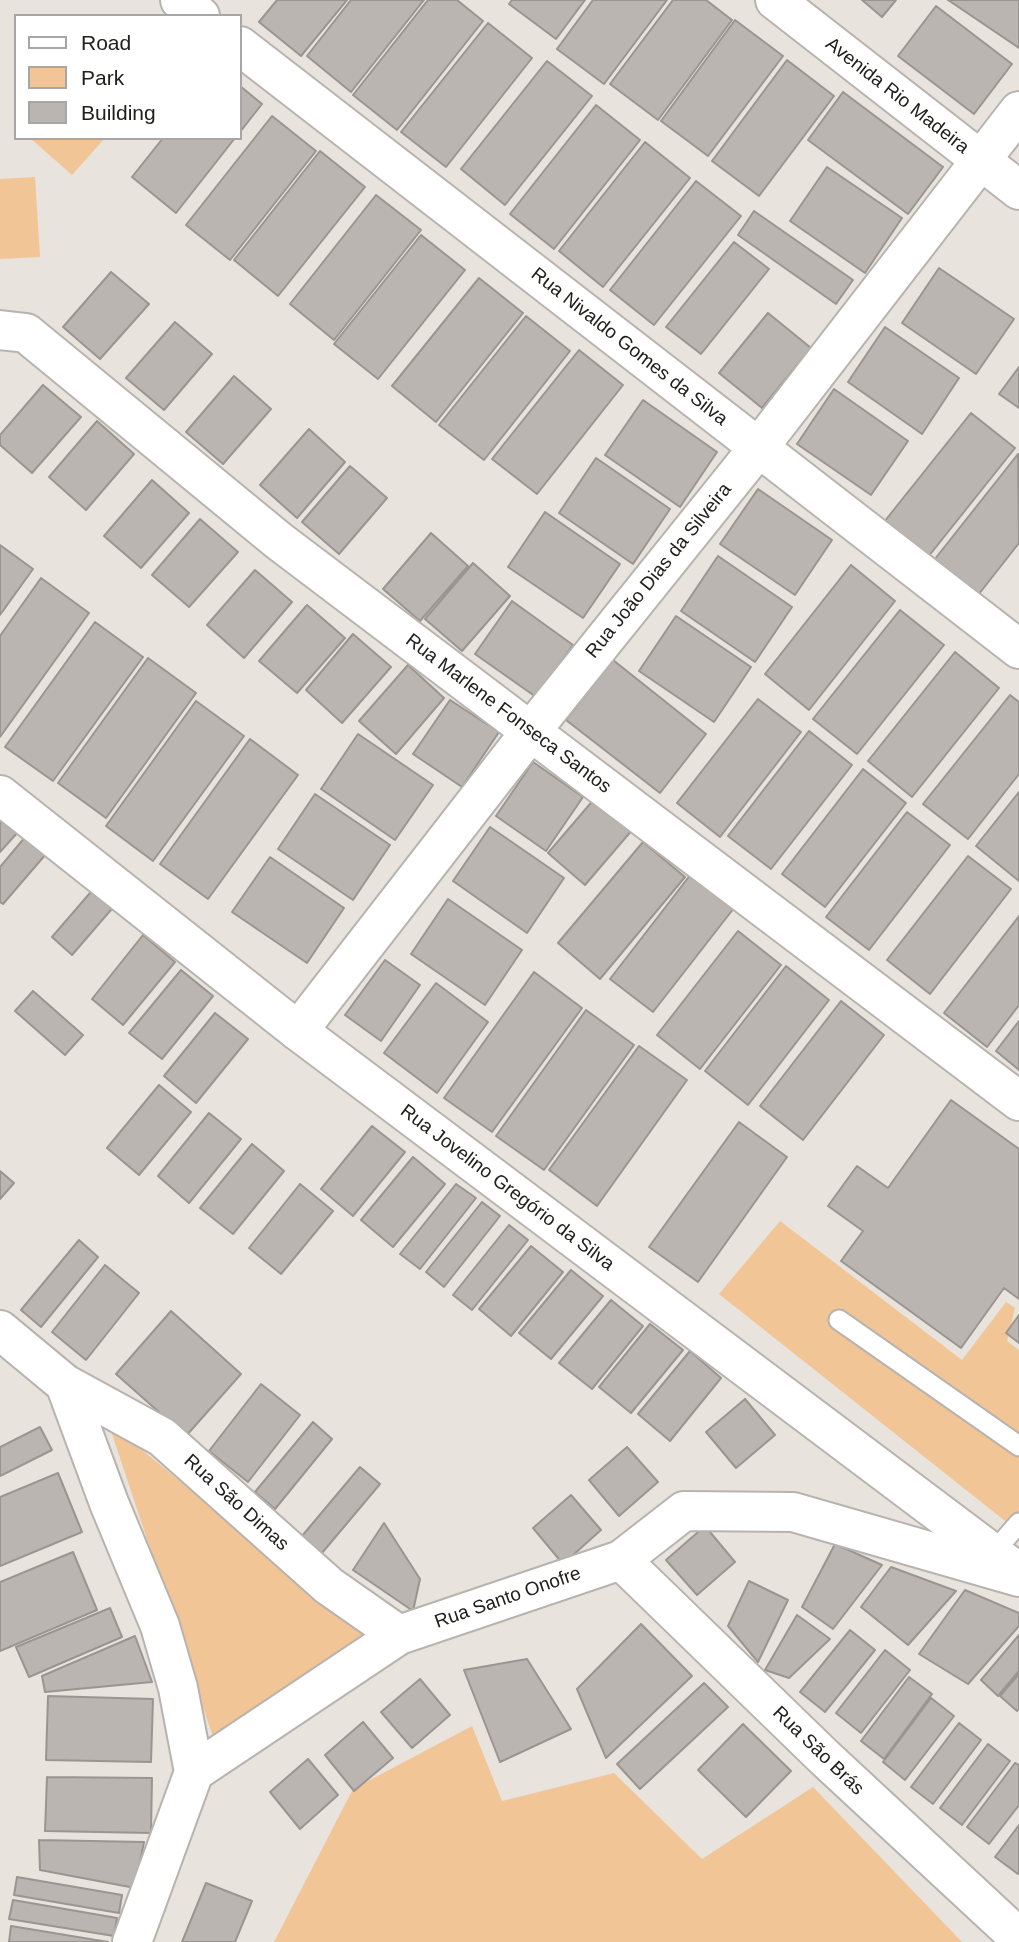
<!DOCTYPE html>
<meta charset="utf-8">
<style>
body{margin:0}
#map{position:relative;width:1019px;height:1942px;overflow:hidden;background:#e8e3dd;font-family:Arial,sans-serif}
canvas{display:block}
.legend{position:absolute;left:14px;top:14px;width:228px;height:126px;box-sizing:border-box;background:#fff;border:2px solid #a7a6a5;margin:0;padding:9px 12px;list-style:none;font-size:21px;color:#22201e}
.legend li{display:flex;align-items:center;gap:14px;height:35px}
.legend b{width:35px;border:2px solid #a7a6a5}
</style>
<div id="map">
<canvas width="1019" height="1942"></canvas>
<ul class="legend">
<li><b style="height:9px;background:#fff"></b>Road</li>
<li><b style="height:19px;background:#f1c596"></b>Park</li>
<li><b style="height:19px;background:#bab5b0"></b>Building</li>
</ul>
</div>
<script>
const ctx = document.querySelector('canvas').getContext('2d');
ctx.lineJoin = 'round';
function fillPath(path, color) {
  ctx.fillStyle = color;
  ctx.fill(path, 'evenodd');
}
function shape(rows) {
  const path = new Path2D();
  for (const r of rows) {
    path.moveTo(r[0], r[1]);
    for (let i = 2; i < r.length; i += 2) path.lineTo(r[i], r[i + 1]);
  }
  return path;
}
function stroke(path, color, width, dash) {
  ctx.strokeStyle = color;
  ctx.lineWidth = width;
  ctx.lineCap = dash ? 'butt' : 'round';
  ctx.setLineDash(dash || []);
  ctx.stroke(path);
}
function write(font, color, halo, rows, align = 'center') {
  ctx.font = font + ' Arial,sans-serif';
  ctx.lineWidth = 6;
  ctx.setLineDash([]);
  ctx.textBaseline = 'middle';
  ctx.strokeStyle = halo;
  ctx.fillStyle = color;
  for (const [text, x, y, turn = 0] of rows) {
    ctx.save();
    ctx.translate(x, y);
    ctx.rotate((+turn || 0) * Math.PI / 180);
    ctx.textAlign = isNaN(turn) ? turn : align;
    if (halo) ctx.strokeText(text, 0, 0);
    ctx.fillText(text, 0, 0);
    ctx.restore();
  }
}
fillPath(shape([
 [30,138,105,138,72,175],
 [35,177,40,257,0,259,0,179],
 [780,1221,962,1360,1006,1302,1015,1308,1007,1341,1019,1350,1019,1532,719,1294],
 [108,1422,382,1647,220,1758],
 [472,1726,502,1801,614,1773,702,1859,813,1787,962,1942,274,1942,353,1789]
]), '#f1c596');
const building = shape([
 [277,0,347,0,301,56,259,22,277,0],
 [351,0,424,0,351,92,307,56,351,0],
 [428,0,457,0,483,21,397,130,353,95,428,0],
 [512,0,585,0,556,39,509,4,512,0],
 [593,0,667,0,604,84,557,49,593,0],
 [673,0,706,0,732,20,658,120,610,84,673,0],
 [862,0,896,0,882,17,862,0],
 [948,0,1019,0,1019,48,948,0],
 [936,6,1012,64,974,114,898,56,936,6],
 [735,20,783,56,708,156,661,121,735,20],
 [488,23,532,58,446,167,401,132,488,23],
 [787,60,834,96,759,196,712,161,787,60],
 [547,61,592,96,505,205,461,169,547,61],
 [240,86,262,104,240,132,240,86],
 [843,92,943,167,908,214,808,140,843,92],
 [596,105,640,140,554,249,510,214,596,105],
 [272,116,316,151,230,260,186,225,272,116],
 [163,138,235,138,176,213,132,177,163,138],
 [645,142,690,178,603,287,559,251,645,142],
 [320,151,365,187,278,296,234,260,320,151],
 [827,167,902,218,865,273,790,221,827,167],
 [696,181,741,216,654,325,610,290,696,181],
 [376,195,421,230,334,340,290,304,376,195],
 [754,211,853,280,836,304,738,235,754,211],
 [421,235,465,270,378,379,334,344,421,235],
 [734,242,769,269,701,354,666,327,734,242],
 [939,268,1014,319,976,374,902,323,939,268],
 [111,272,149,304,100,359,63,327,111,272],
 [479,278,523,313,436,422,392,386,479,278],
 [768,313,811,348,762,408,719,373,768,313],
 [526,316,570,351,484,460,439,425,526,316],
 [175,322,212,354,164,410,126,378,175,322],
 [885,327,959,378,922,434,848,382,885,327],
 [579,350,623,385,537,494,492,459,579,350],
 [1019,367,1019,408,999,394,1019,367],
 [234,376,271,409,223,464,186,432,234,376],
 [43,385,81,417,32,473,0,445,0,435,43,385],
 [834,389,908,441,871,495,797,444,834,389],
 [643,400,717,452,680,507,605,455,643,400],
 [971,413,1015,448,928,557,884,522,971,413],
 [97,421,134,454,86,510,49,477,97,421],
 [309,429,345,462,297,518,260,485,309,429],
 [1018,454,1019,543,975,599,931,564,1018,454],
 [596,458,670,509,633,564,559,513,596,458],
 [350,466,387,498,339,554,302,522,350,466],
 [152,480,189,513,141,568,104,536,152,480],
 [758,489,832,540,795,595,720,544,758,489],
 [545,512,620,564,583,618,508,567,545,512],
 [200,519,238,552,189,607,152,575,200,519],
 [431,533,468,566,420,621,383,589,431,533],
 [0,545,33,569,0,615,0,545],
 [718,556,792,607,755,662,681,611,718,556],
 [473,563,510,596,462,651,425,619,473,563],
 [851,565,895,601,809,710,765,674,851,565],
 [255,570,292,602,244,658,207,625,255,570],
 [41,578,89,613,0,737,0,636,41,578],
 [512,601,573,645,536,697,475,654,512,601],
 [307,605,345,638,297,693,259,661,307,605],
 [900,610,944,645,857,754,813,719,900,610],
 [676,616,751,667,714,722,639,671,676,616],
 [95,622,143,657,53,781,5,747,95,622],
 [353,634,391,667,342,723,306,690,353,634],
 [955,652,999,688,912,797,868,761,955,652],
 [148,658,196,693,106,818,58,783,148,658],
 [613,660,706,734,660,793,566,720,613,660],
 [408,665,444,698,396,754,359,721,408,665],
 [1010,695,1019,702,1019,774,968,839,923,804,1010,695],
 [758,699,801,732,720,837,677,803,758,699],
 [450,700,499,732,462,787,413,754,450,700],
 [196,701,244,736,153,861,106,826,196,701],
 [809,731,852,765,771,869,728,836,809,731],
 [358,734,433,785,395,840,321,789,358,734],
 [250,739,298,775,208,899,160,864,250,739],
 [533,762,583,797,546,851,496,816,533,762],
 [863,769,906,803,825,907,782,874,863,769],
 [1019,792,1019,881,976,846,1019,792],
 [315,794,390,845,353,900,278,849,315,794],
 [596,797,633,829,585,885,548,853,596,797],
 [907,812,950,845,869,950,826,917,907,812],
 [0,816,18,832,0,852,0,816],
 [490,827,564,878,527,933,453,881,490,827],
 [26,836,46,854,3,904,0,902,0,867,26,836],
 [643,842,685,877,600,979,558,943,643,842],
 [968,856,1011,889,930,994,887,960,968,856],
 [270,857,344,908,307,963,232,912,270,857],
 [691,874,734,908,653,1012,610,979,691,874],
 [96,886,116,904,72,955,52,937,96,886],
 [448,899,522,950,485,1005,411,954,448,899],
 [1019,916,1019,1005,987,1047,944,1013,1019,916],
 [738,931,781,965,700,1069,657,1035,738,931],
 [143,935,175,962,123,1025,92,999,143,935],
 [385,960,420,985,381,1041,345,1015,385,960],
 [786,966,829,1000,748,1105,705,1071,786,966],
 [181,970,213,996,162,1059,129,1033,181,970],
 [534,972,582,1008,492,1132,444,1098,534,972],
 [436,983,488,1022,437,1093,384,1053,436,983],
 [33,991,83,1035,65,1055,15,1011,33,991],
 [841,1001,884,1035,803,1140,760,1106,841,1001],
 [586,1010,634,1045,544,1170,496,1136,586,1010],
 [215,1013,248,1039,196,1103,164,1076,215,1013],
 [1019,1021,1019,1070,996,1051,1019,1021],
 [639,1046,687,1080,597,1206,549,1170,639,1046],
 [159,1085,191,1112,139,1175,107,1148,159,1085],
 [951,1100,1019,1149,1019,1299,1004,1288,961,1348,841,1261,863,1231,828,1206,857,1166,888,1188,951,1100],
 [209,1113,241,1139,189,1203,158,1176,209,1113],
 [739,1122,787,1157,698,1282,649,1247,739,1122],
 [372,1126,405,1152,353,1216,321,1189,372,1126],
 [252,1144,284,1171,233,1234,200,1208,252,1144],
 [413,1157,445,1184,393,1247,361,1220,413,1157],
 [0,1171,14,1183,0,1199,0,1171],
 [300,1184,333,1211,281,1274,249,1248,300,1184],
 [456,1184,476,1198,420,1269,400,1254,456,1184],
 [482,1202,500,1216,444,1287,426,1272,482,1202],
 [509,1225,528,1240,472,1310,453,1295,509,1225],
 [79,1240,98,1257,41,1327,21,1310,79,1240],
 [531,1246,563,1272,511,1336,479,1309,531,1246],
 [105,1265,139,1293,86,1360,52,1332,105,1265],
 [571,1270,603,1296,551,1359,519,1333,571,1270],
 [611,1300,643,1326,592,1389,559,1363,611,1300],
 [171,1311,241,1374,186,1436,116,1374,171,1311],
 [1019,1315,1019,1343,1006,1333,1019,1315],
 [650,1324,683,1350,631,1413,599,1387,650,1324],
 [690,1351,721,1378,670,1441,638,1414,690,1351],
 [261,1384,300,1415,248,1482,209,1451,261,1384],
 [745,1399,775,1435,736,1468,706,1432,745,1399],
 [313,1422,332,1439,275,1509,255,1492,313,1422],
 [40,1427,52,1450,0,1476,0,1447,40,1427],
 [627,1447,658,1482,619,1516,589,1480,627,1447],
 [360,1467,380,1484,322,1553,302,1536,360,1467],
 [58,1473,82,1532,0,1566,0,1497,58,1473],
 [571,1495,601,1530,563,1564,533,1528,571,1495],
 [384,1523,420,1579,413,1611,353,1570,384,1523],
 [705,1526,735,1562,697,1595,666,1560,705,1526],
 [835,1544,882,1565,833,1629,802,1607,835,1544],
 [73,1552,97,1610,0,1651,0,1582,73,1552],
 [891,1567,956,1591,908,1645,861,1607,891,1567],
 [749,1581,788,1600,758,1662,728,1626,749,1581],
 [965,1590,1019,1613,1019,1626,968,1684,919,1654,965,1590],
 [110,1608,122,1637,29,1677,16,1647,110,1608],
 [797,1615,830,1639,789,1678,765,1670,797,1615],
 [641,1624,692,1676,606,1758,577,1689,641,1624],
 [850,1630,875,1650,825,1712,800,1692,850,1630],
 [1019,1635,1019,1671,998,1696,981,1680,1019,1635],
 [135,1636,152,1682,45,1692,42,1676,135,1636],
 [885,1650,910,1670,861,1733,836,1713,885,1650],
 [527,1659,571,1729,500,1762,464,1670,527,1659],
 [1019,1674,1019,1709,1017,1711,1000,1696,1019,1674],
 [909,1677,932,1694,884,1759,861,1741,909,1677],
 [420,1679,450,1715,412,1748,381,1712,420,1679],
 [704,1683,728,1707,640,1789,617,1764,704,1683],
 [48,1696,153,1699,151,1762,46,1760,48,1696],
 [931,1698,954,1716,905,1780,883,1762,931,1698],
 [363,1722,393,1758,354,1791,325,1755,363,1722],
 [959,1723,981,1740,933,1804,911,1787,959,1723],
 [743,1724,791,1771,746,1817,698,1770,743,1724],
 [988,1744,1010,1761,962,1825,940,1808,988,1744],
 [308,1759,338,1795,300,1829,270,1792,308,1759],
 [1015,1763,1019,1765,1019,1805,989,1844,967,1827,1015,1763],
 [47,1777,152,1778,151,1833,45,1831,47,1777],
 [1019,1825,1019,1872,1018,1874,995,1857,1019,1825],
 [39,1840,144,1842,135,1888,40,1870,39,1840],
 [17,1877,122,1895,119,1913,14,1895,17,1877],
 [206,1883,252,1901,235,1942,182,1942,206,1883],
 [13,1900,117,1918,114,1936,9,1919,13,1900],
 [11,1926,108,1942,9,1942,11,1926]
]);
fillPath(building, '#bab5b0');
stroke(building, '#9a9590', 2);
const lane = shape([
 [839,1320,1019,1446],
 [992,1554,1019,1523]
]);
const street = shape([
 [180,0,200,16],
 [240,46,1019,649],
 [0,330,26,333,279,541,1019,1101],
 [298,1031,531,731,759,447,1019,111],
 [0,1330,65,1384,162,1437,329,1586,399,1635],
 [65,1384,109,1503,160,1626,178,1688,194,1772],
 [621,1560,824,1757,1019,1938],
 [132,1942,194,1772,399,1635,621,1560,684,1511,793,1512,1019,1577]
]);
const secondary = shape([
 [775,0,1019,190],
 [0,795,298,1031,1019,1573]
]);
stroke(lane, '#b8b3ae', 23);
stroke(street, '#b8b3ae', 42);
stroke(secondary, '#b8b3ae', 42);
stroke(lane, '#fff', 19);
stroke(street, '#fff', 38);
stroke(secondary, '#fff', 38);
write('19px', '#22201e', '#fff', [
 ["Avenida Rio Madeira",897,96,38],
 ["Rua Nivaldo Gomes da Silva",629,347,38],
 ["Rua João Dias da Silveira",659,571,-51],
 ["Rua Marlene Fonseca Santos",508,714,37],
 ["Rua Jovelino Gregório da Silva",507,1188,37],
 ["Rua São Dimas",236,1503,42],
 ["Rua Santo Onofre",508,1598,-19],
 ["Rua São Brás",818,1751,44]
]);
</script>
